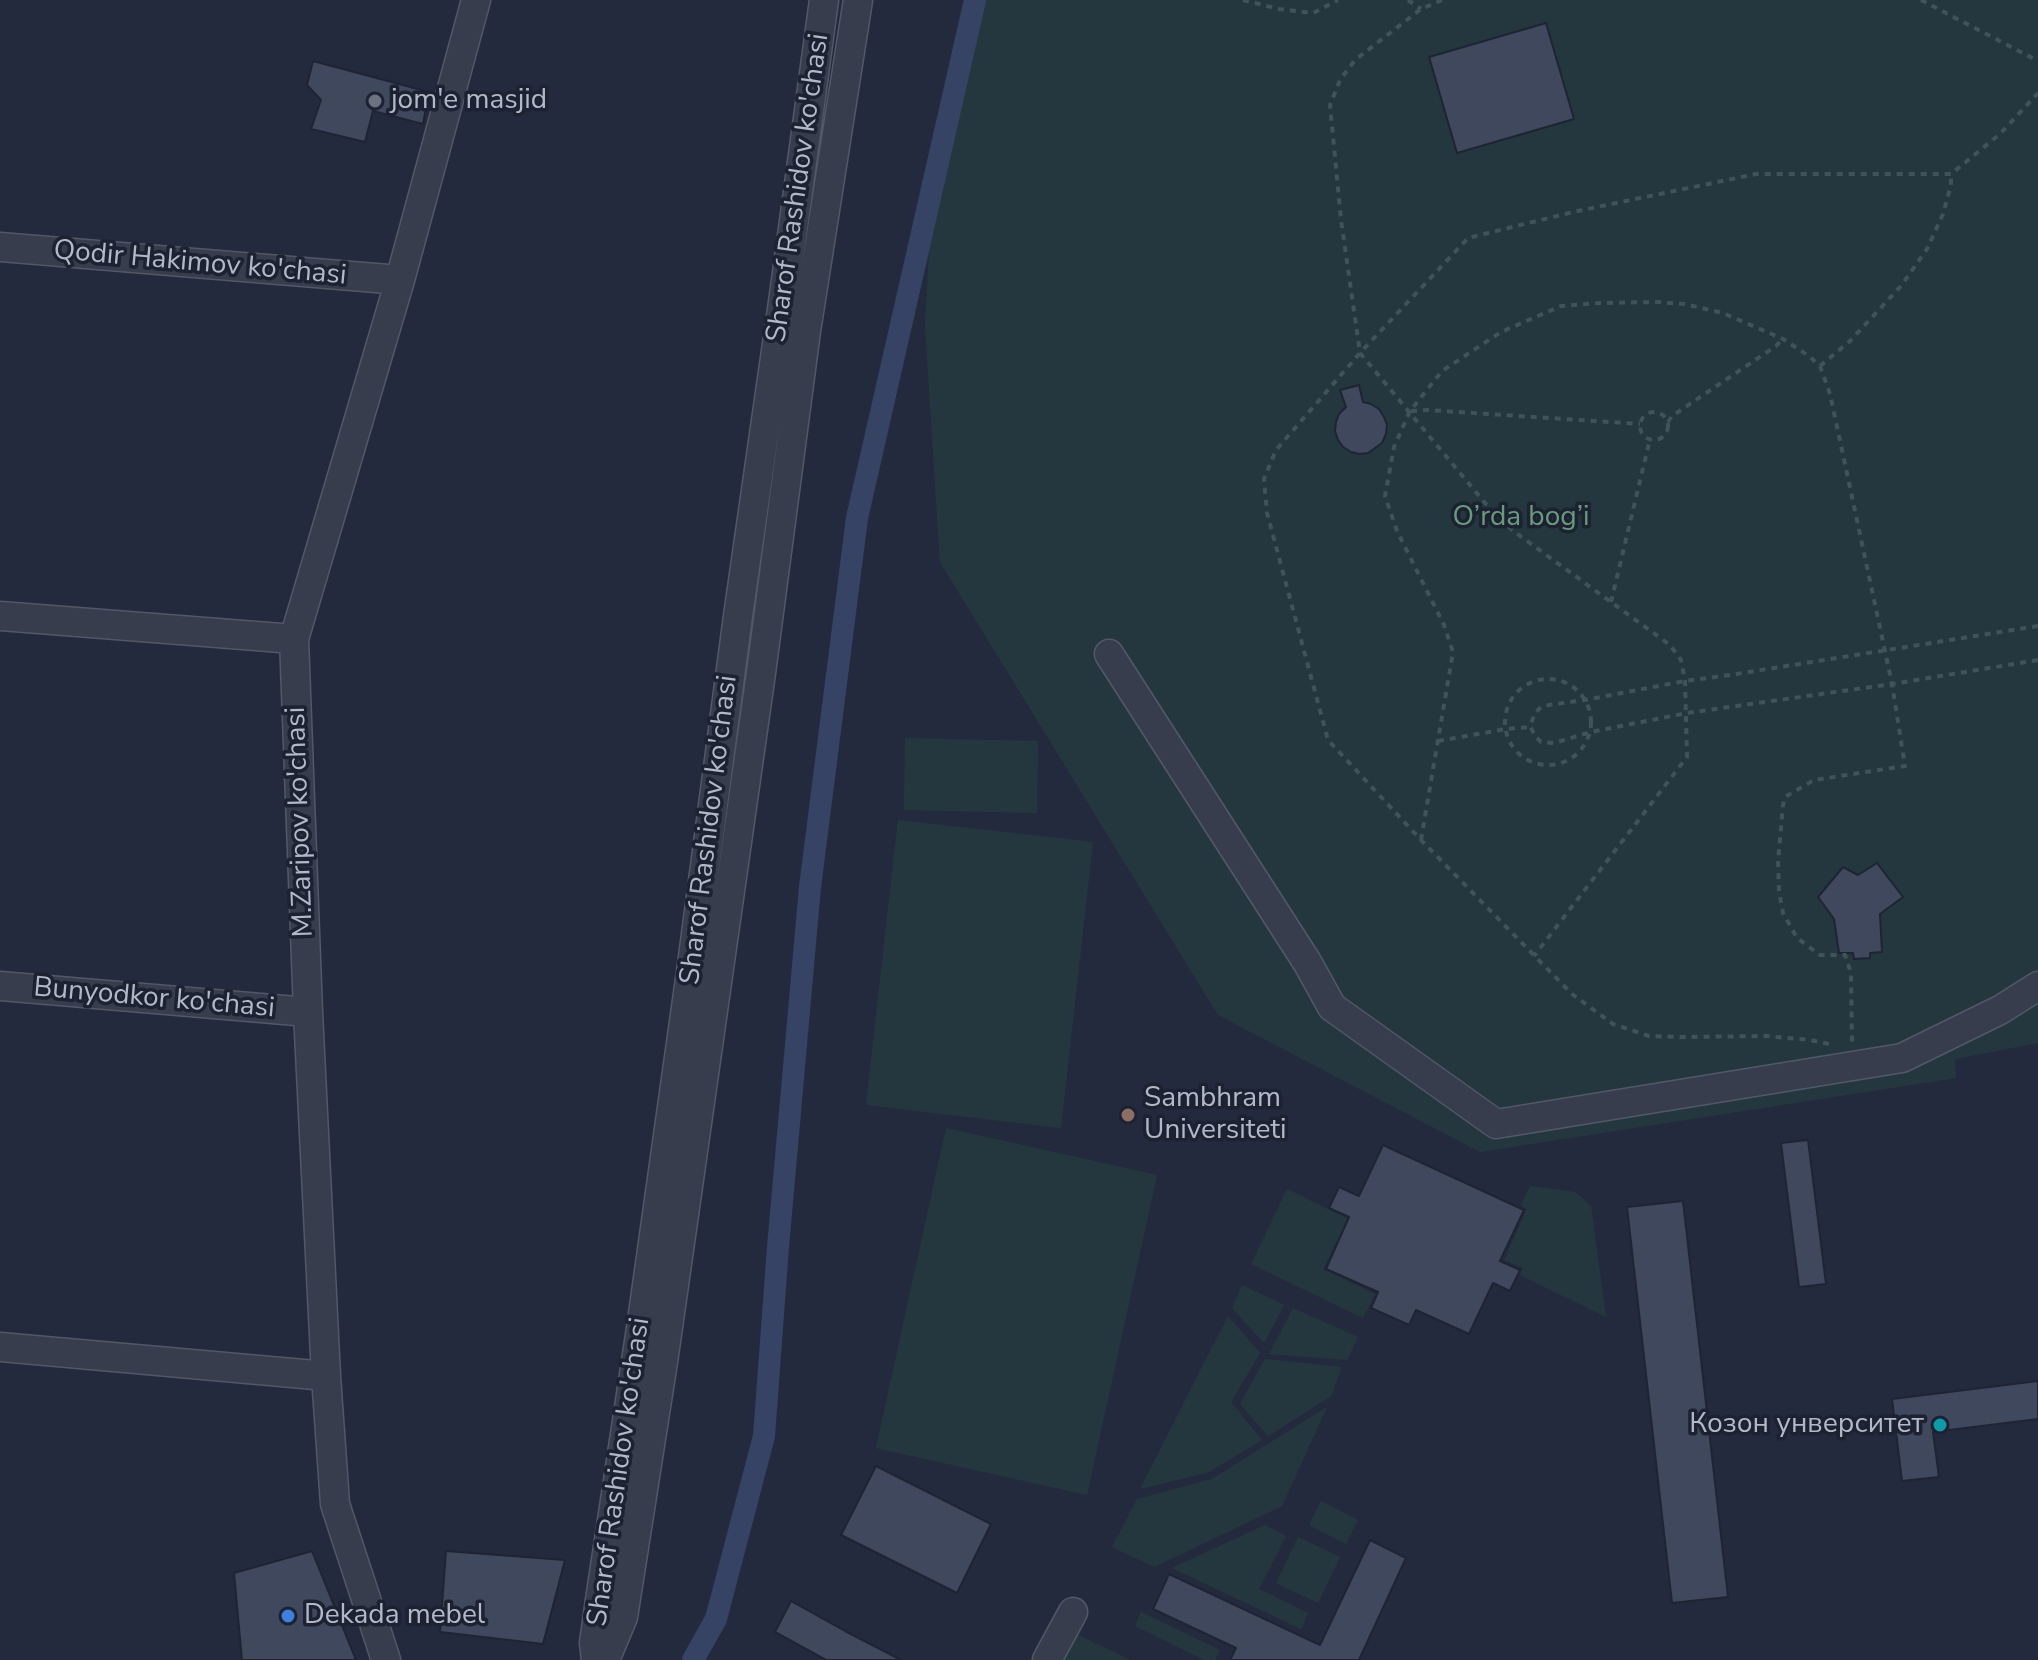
<!DOCTYPE html>
<meta charset="utf-8">
<style>
body{margin:0}
canvas{display:block;background:#232a3d}
</style>
<canvas width="2038" height="1660"></canvas>
<script>
const ctx = document.querySelector('canvas').getContext('2d');
ctx.lineJoin = 'round';
function fillPath(path, color) {
  ctx.fillStyle = color;
  ctx.fill(path, 'evenodd');
}
function shape(rows) {
  const path = new Path2D();
  for (const r of rows) {
    if (r.length === 3) {
      path.moveTo(r[0] + r[2], r[1]);
      path.arc(r[0], r[1], r[2], 0, 2 * Math.PI);
      continue;
    }
    path.moveTo(r[0], r[1]);
    for (let i = 2; i < r.length; i += 2) path.lineTo(r[i], r[i + 1]);
  }
  return path;
}
function stroke(path, color, width, dash) {
  ctx.strokeStyle = color;
  ctx.lineWidth = width;
  ctx.lineCap = dash ? 'butt' : 'round';
  ctx.setLineDash(dash || []);
  ctx.stroke(path);
}
function write(font, color, halo, rows, align = 'center') {
  ctx.font = font + ' "Nunito Sans",sans-serif';
  ctx.lineWidth = 7;
  ctx.setLineDash([]);
  ctx.textBaseline = 'middle';
  ctx.strokeStyle = halo;
  ctx.fillStyle = color;
  for (const [text, x, y, turn = 0] of rows) {
    ctx.save();
    ctx.translate(x, y);
    ctx.rotate((+turn || 0) * Math.PI / 180);
    ctx.textAlign = isNaN(turn) ? turn : align;
    if (halo) ctx.strokeText(text, 0, 0);
    ctx.fillText(text, 0, 0);
    ctx.restore();
  }
}
fillPath(shape([
 [983,0,2038,0,2038,1043,1955,1059,1956,1078,1480,1152,1218,1015,940,562,925,325,930,234],
 [905,738,1038,741,1037,813,904,810],
 [898,820,1093,842,1061,1128,866,1105],
 [946,1128,1157,1175,1087,1495,876,1448],
 [1530,1186,1575,1192,1591,1206,1606,1317,1520,1275,1523,1268,1504,1260,1527,1209,1521,1205],
 [1287,1189,1348,1219,1323,1269,1375,1294,1363,1318,1251,1264],
 [1242,1285,1284,1305,1264,1343,1232,1308],
 [1293,1308,1358,1337,1347,1360,1269,1354],
 [1228,1316,1260,1353,1231,1402,1262,1440,1209,1472,1140,1489],
 [1265,1359,1342,1367,1331,1396,1268,1436,1240,1404],
 [1327,1407,1282,1506,1154,1567,1112,1547,1137,1499,1212,1479],
 [1321,1501,1358,1520,1346,1544,1309,1525],
 [1265,1525,1286,1536,1259,1589,1308,1613,1301,1629,1172,1568],
 [1298,1537,1340,1557,1318,1603,1276,1583],
 [1141,1612,1220,1650,1215,1660,1204,1660,1135,1626],
 [1072,1632,1130,1660,1059,1660]
]), '#25373e');
stroke(shape([
 [693,1660,716,1619,764,1436,778,1247,810,887,857,518,975,0]
]), '#374364', 22);
const building = shape([
 [1546,23,1574,119,1457,153,1429,57,1546,23],
 [313,61,429,92,423,124,373,111,365,142,311,129,321,100,307,85,313,61],
 [1359,385,1363,402,1371,404,1379,409,1384,417,1387,425,1386,434,1382,443,1368,453,1359,454,1351,452,1343,447,1338,440,1335,431,1336,422,1339,414,1346,407,1340,390,1359,385],
 [1877,863,1903,897,1880,914,1882,952,1870,953,1870,958,1854,959,1853,953,1839,953,1834,919,1818,897,1843,867,1858,875,1877,863],
 [1808,1140,1826,1284,1799,1287,1781,1143,1808,1140],
 [1383,1145,1524,1210,1500,1261,1520,1270,1510,1291,1493,1283,1469,1334,1416,1310,1409,1325,1371,1308,1378,1292,1326,1269,1349,1217,1329,1208,1339,1187,1359,1196,1383,1145],
 [1683,1201,1728,1597,1672,1603,1627,1207,1683,1201],
 [2038,1381,2038,1419,1933,1432,1939,1477,1902,1481,1892,1399,2038,1381],
 [876,1466,991,1524,957,1593,841,1535,876,1466],
 [1370,1540,1406,1558,1359,1660,1230,1660,1236,1648,1153,1609,1169,1574,1320,1645,1370,1540],
 [312,1551,356,1660,242,1660,234,1573,312,1551],
 [446,1551,565,1560,543,1644,440,1632,446,1551],
 [791,1601,845,1631,901,1660,826,1660,775,1632,791,1601]
]);
fillPath(building, '#3f485c');
stroke(building, '#1e2434', 2);
const minor = shape([
 [0,247,400,280],
 [0,616,294,639],
 [1109,654,1307,962,1332,1007,1496,1124,1902,1058,2000,1010,2038,986],
 [0,986,308,1012],
 [0,1347,326,1376],
 [386,1660,335,1504,326,1376,308,1012,294,639,400,280,476,0],
 [596,1660,594,1643,600,1600,641,1328,691,972,738,616,783,302,824,0],
 [605,1660,623,1617,663,1362,761,673,806,331,858,0],
 [1047,1660,1073,1612]
]);
stroke(minor, '#525868', 31);
stroke(shape([
 [1243,0,1279,9,1313,13,1338,0],
 [1408,0,1421,9],
 [1442,0,1421,9,1355,60,1340,80,1330,105,1341,220,1360,353,1485,503,1512,530,1670,645,1681,660,1685,681,1687,757,1534,956],
 [1921,0,2038,61],
 [1820,366,1850,341,1901,286,1927,249,1943,214,1951,185,1951,174],
 [1411,411,1428,410,1640,424],
 [1654,426,14],
 [1668,422,1672,416,1776,346,1783,339],
 [1611,602,1650,439],
 [2038,626,1730,675,1685,681,1585,700,1549,705,1541,707,1535,713,1530,726,1535,736,1541,742,1554,743,1591,732,1687,713,1892,684,2038,660],
 [1548,722,43],
 [1438,741,1506,729,1531,727],
 [1421,840,1453,652,1444,625,1397,531,1385,496,1394,447,1410,411,1442,371,1501,332,1561,306,1600,303,1657,302,1684,304,1723,313,1783,339,1809,356,1820,366,1830,394,1892,684,1905,766,1814,780,1785,797,1783,805,1778,861,1779,892,1783,913,1797,938,1820,955,1845,955,1851,973,1852,1043],
 [1829,1044,1810,1040,1766,1036,1682,1037,1649,1036,1613,1024,1572,994,1421,840,1328,740,1267,513,1264,479,1276,450,1360,353,1468,238,1573,212,1756,174,1951,174,2000,134,2038,93]
]), '#405358', 4, [6, 6]);
stroke(minor, '#373d4d', 28);
for (const [x, y, r, color] of [
 [375,101,8,"#6b7280"],
 [1128,1115,8,"#8d6e63"],
 [1940,1425,8,"#0f9aa8"],
 [288,1616,8,"#3f7fe0"]
]) {
  const dot = new Path2D();
  dot.arc(x, y, r, 0, 2 * Math.PI);
  ctx.fillStyle = color;
  ctx.fill(dot);
  stroke(dot, '#1c2232', 3);
}
write('28px', '#b3b8c8', '#1c2232', [
 ["jom'e masjid",391,101],
 ["Sambhram",1144,1099],
 ["Universiteti",1144,1131],
 ["Козон унверситет",1924,1425,"right"],
 ["Dekada mebel",304,1616]
], 'left');
write('28px', '#b3b8c8', '#1c2232', [
 ["Sharof Rashidov ko'chasi",799,188,-82],
 ["Qodir Hakimov ko'chasi",200,264,5],
 ["M.Zaripov ko'chasi",301,822,-92],
 ["Sharof Rashidov ko'chasi",710,830,-83],
 ["Bunyodkor ko'chasi",154,999,5],
 ["Sharof Rashidov ko'chasi",620,1472,-82]
]);
write('28px', '#6a9a7c', '#1c2232', [
 ["O’rda bog’i",1521,518]
]);
</script>
